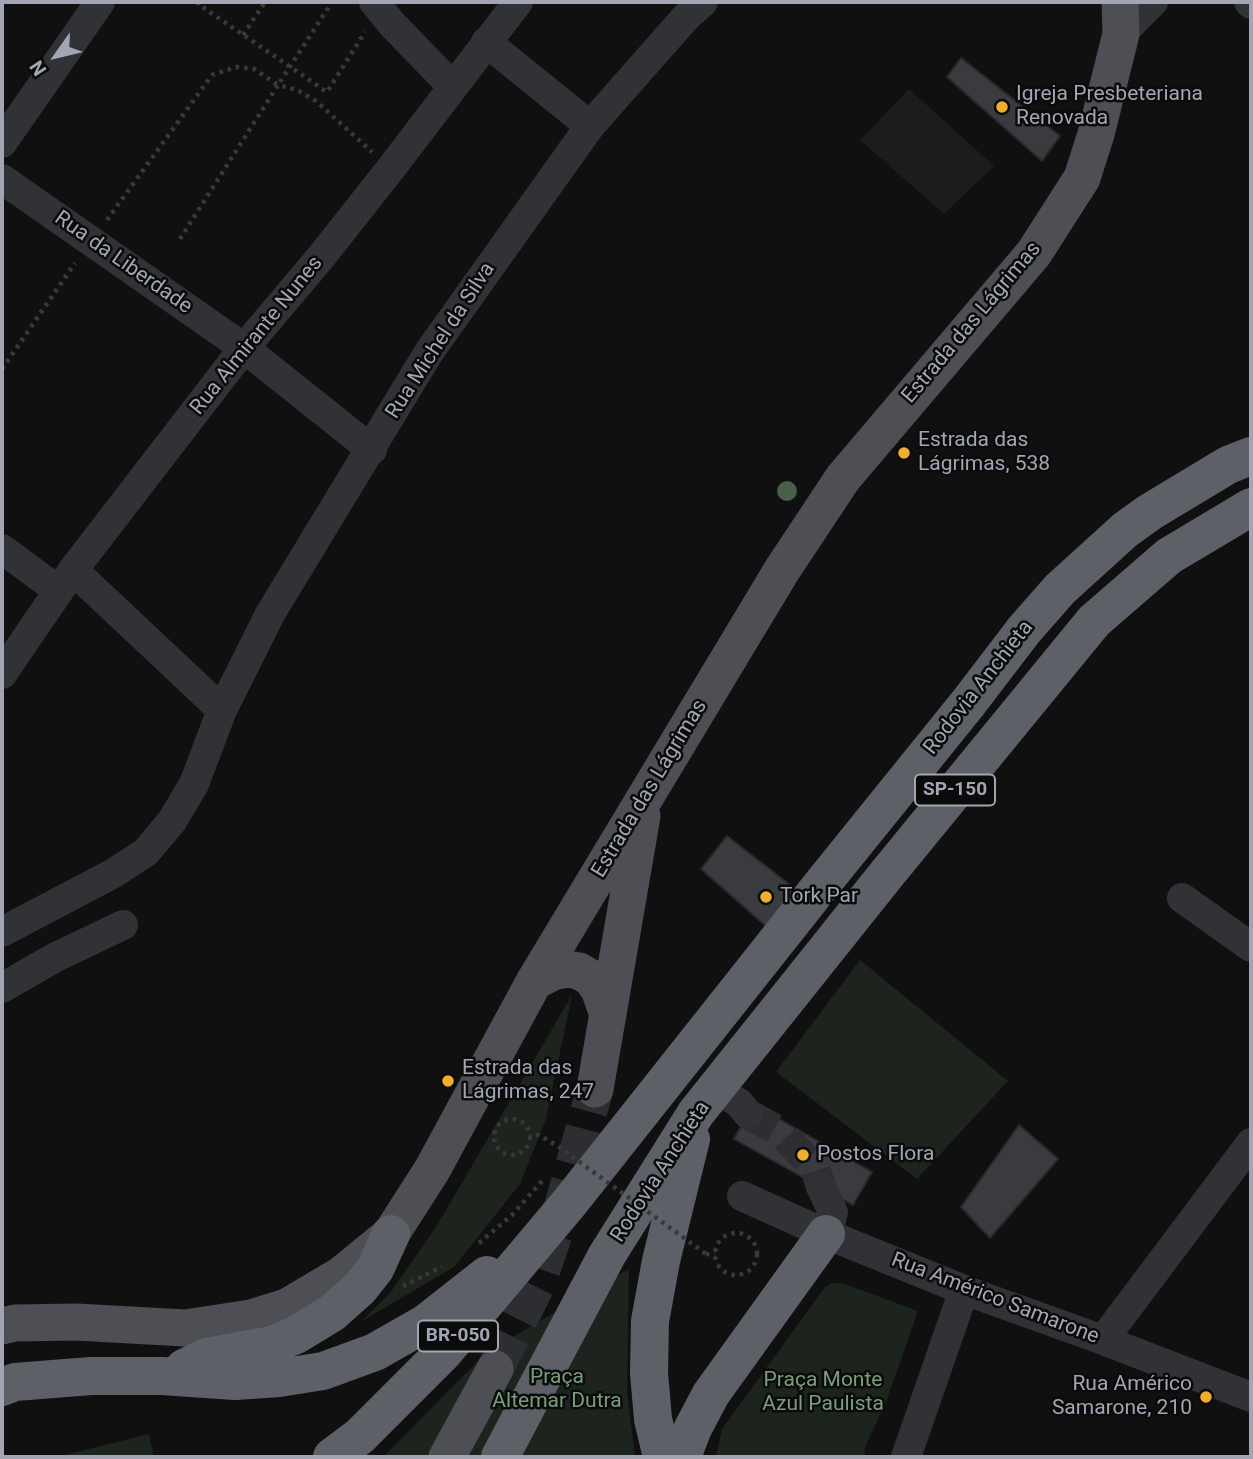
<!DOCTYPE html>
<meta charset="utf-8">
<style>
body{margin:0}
#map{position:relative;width:1253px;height:1459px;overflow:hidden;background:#101011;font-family:Roboto,sans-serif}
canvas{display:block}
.frame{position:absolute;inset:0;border:4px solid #a1a6b2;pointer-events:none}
.north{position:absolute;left:21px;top:21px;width:70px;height:70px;-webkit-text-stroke:5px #0b0b0c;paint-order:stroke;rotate:236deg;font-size:19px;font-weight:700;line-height:28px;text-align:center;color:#a1a6b2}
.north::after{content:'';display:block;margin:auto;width:24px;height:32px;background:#a1a6b2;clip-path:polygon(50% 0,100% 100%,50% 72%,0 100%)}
</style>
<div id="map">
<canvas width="1253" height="1459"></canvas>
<div class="frame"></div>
<div class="north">N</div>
</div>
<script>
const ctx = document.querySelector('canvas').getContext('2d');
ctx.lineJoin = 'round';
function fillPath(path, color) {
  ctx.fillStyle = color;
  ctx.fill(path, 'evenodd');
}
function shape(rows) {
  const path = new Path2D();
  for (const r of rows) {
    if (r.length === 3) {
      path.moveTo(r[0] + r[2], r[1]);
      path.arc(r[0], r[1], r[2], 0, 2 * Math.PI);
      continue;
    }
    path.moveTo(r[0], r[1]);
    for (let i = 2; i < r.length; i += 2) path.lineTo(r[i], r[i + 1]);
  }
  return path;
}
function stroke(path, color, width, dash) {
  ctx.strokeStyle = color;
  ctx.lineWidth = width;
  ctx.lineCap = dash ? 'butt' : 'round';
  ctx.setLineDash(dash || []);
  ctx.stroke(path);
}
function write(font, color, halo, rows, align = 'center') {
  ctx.font = font + ' Roboto,sans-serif';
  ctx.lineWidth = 5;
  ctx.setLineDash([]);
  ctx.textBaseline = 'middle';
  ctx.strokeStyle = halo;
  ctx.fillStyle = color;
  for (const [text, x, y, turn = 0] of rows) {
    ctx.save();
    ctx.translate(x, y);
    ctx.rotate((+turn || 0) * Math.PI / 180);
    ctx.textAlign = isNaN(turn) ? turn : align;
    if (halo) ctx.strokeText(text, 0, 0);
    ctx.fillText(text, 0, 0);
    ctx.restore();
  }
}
fillPath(shape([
 [909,89,994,166,944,214,860,140]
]), '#1c1c1e');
fillPath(shape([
 [860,960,1008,1081,917,1179,776,1072],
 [572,995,546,1119,520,1184,454,1267,362,1321,390,1293,436,1227],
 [629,1269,627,1391,635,1457,383,1457,487,1352],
 [833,1283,842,1283,918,1311,885,1405,865,1447,864,1457,716,1457,722,1429,825,1287],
 [149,1434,154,1457,57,1457]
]), '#1c241d');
const building = shape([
 [961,58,1060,136,1042,161,947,77,961,58],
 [727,836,798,891,767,927,701,869,727,836],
 [753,1104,872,1172,853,1205,734,1139,753,1104],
 [1019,1125,1058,1159,990,1238,961,1207,1019,1125]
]);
fillPath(building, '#3a3b3e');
stroke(building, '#2a2a2d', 2);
stroke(shape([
 [748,1114,779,1131,815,1168,821,1187]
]), '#2d2e31', 30, [30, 15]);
stroke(shape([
 [495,1369,536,1286,558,1223,595,1089]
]), '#2d2e31', 37, [37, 18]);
stroke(shape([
 [200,2,198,4,327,92,365,32],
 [243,35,265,2],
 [107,220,212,75,236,67,254,69,278,85,332,2],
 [180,239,278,85,297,90,316,101,372,152],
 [2,369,75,263],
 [512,1137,18],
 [736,1254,21],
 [479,1243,512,1215,542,1181],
 [706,1254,715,1255],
 [403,1286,442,1267]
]), '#37393d', 4.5, [3.5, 5]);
stroke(shape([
 [374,2,392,24,452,86],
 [1249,2,1251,4],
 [1121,34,1153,2],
 [486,42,590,126],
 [2,143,100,2],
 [2,179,244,348,372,450],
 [2,549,59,591],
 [73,570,222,710],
 [2,674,73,570,244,348,321,257,392,167,518,2],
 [1182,898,1251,947],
 [2,932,114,873,146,852,172,821,194,784,222,710,270,614,429,352,590,126,686,17,703,2],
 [2,988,54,958,123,925],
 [716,1089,739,1103,748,1114],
 [821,1187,833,1212,830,1225,826,1234],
 [742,1196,826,1234,964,1290,1103,1340,1251,1397],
 [1103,1340,1251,1143],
 [906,1457,964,1290]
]), '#313236', 30);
stroke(shape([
 [534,982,553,972,567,969,579,971,591,978,599,989,608,1015],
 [595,1089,642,816],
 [2,1326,15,1323,76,1322,185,1328,251,1318,287,1307,341,1275,391,1234,432,1170,534,982,782,570,843,478,1034,253,1082,178,1096,134,1121,34,1120,2],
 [447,1457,495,1369]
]), '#4d4f55', 37);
stroke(shape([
 [184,1368,207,1357,272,1345,296,1335,332,1313,360,1288,375,1269,391,1234],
 [2,1387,15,1382,91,1376,162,1376,235,1381,279,1378,323,1371,375,1352,426,1323,487,1275],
 [332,1457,360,1436,443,1353,570,1202,822,884,969,702,1024,630,1060,589,1125,530,1150,512,1228,465,1251,456],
 [500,1457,607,1255,696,1113,886,875,1094,621,1169,556,1251,507],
 [662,1457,653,1419,649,1373,650,1321,661,1261,691,1139],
 [682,1457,693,1428,711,1394,826,1234]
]), '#5d6067', 38);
stroke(shape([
 [536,1135,539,1135,559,1147,706,1254]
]), '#37393d', 4.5, [3.5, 5]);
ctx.fillStyle = '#495e4b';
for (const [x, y] of [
 [787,491]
]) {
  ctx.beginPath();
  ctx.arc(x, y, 10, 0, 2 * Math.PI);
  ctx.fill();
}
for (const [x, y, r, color] of [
 [1002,107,7,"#f1af28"],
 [904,453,7,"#f1af28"],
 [766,897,7,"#f1af28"],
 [448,1081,7,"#f1af28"],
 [803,1155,7,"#f1af28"],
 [1206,1397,7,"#f1af28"]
]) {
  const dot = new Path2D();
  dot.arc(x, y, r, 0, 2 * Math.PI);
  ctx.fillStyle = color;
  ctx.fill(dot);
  stroke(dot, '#0b0b0c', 2.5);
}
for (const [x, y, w] of [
 [955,790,80],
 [458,1336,80]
]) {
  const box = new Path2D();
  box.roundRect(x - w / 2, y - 15.5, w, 31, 5);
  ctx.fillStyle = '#0b0b0c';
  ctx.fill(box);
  stroke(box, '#a1a6b2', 2);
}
write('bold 19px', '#a1a6b2', null, [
 ["SP-150",955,790],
 ["BR-050",458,1336]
]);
write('21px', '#a1a6b2', '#0b0b0c', [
 ["Igreja Presbeteriana",1016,95],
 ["Renovada",1016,119],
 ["Estrada das",918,441],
 ["Lágrimas, 538",918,465],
 ["Tork Par",780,897],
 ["Estrada das",462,1069],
 ["Lágrimas, 247",462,1093],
 ["Postos Flora",817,1155],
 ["Rua Américo",1192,1385,"right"],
 ["Samarone, 210",1192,1409,"right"]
], 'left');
write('21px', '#a1a6b2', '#0b0b0c', [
 ["Rua da Liberdade",123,263,35],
 ["Estrada das Lágrimas",972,323,-50],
 ["Rua Almirante Nunes",257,336,-51],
 ["Rua Michel da Silva",441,341,-57],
 ["Rodovia Anchieta",979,688,-52],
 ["Estrada das Lágrimas",650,789,-59],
 ["Rodovia Anchieta",661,1172,-57],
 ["Rua Américo Samarone",995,1299,21]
]);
write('21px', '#789e7a', '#0b0b0c', [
 ["Praça",557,1378],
 ["Altemar Dutra",557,1402],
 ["Praça Monte",823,1381],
 ["Azul Paulista",823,1405]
]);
</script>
